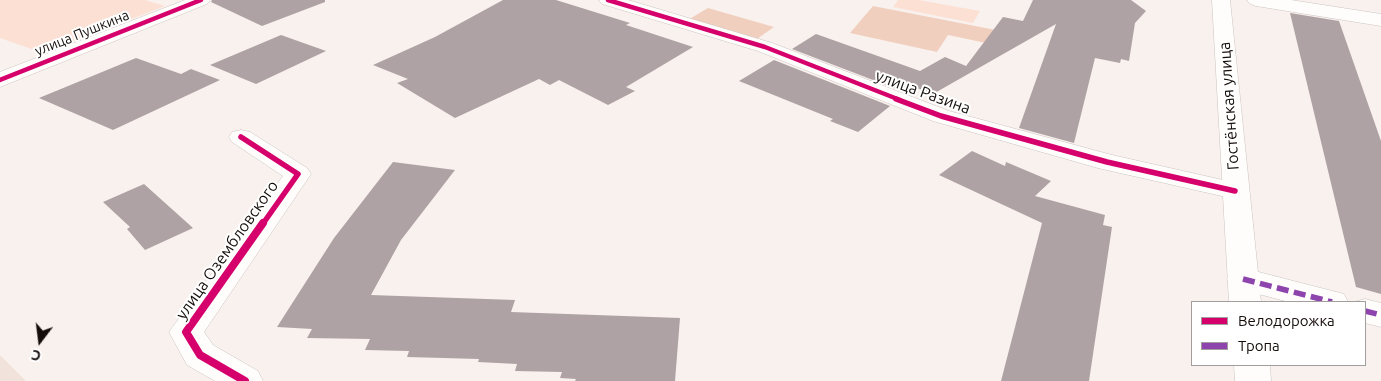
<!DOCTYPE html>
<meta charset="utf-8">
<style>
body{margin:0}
#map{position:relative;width:1381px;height:381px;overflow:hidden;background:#f9f1ed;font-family:Ubuntu,sans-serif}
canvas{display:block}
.legend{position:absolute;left:1191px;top:301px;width:175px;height:65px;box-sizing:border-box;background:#fff;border:1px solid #a19e9d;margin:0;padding:6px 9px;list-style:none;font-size:15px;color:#150d0a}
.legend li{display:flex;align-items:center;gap:10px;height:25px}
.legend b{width:25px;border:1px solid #a19e9d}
.north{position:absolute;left:15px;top:316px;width:50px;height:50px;-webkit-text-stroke:4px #fff;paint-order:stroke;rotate:195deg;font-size:14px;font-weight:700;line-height:20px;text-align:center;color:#150d0a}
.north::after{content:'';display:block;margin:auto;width:18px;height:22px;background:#150d0a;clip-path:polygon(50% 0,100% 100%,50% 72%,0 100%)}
</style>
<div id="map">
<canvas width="1381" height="381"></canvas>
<ul class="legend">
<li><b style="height:6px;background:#d6006c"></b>Велодорожка</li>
<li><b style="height:6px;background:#8e44ad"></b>Тропа</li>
</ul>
<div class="north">С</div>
</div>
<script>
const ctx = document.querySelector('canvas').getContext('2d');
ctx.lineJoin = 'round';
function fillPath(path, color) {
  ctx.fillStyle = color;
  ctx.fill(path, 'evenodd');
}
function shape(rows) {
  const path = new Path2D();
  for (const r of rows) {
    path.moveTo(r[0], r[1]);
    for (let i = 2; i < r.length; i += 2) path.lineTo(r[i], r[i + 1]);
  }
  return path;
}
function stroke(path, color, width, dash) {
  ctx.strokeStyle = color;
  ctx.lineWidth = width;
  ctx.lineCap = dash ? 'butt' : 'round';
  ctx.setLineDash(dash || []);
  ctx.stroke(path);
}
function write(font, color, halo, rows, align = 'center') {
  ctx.font = font + ' Ubuntu,sans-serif';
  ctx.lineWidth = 4;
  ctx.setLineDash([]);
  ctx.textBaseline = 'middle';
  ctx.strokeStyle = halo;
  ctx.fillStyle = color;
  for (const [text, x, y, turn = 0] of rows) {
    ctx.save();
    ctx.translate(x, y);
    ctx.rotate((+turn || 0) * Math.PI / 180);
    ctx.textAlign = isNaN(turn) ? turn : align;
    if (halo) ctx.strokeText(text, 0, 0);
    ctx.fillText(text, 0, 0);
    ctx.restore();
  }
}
fillPath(shape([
 [0,355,26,381,0,381]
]), '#f1e3dc');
fillPath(shape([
 [0,0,145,0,165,6,43,53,0,38],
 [898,0,919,0,980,11,973,23,893,7]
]), '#fce0d4');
fillPath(shape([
 [873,6,1011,33,1005,47,948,35,937,52,850,33],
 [708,8,774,27,754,41,686,21]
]), '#f1cfbf');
fillPath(shape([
 [212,0,325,0,325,2,262,26,211,2],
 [503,0,556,0,630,23,626,25,693,47,626,87,635,91,608,105,559,80,550,85,539,79,455,118,397,83,408,79,373,65,435,37],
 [1033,0,1131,0,1146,11,1135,23,1129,61,1121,59,1120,63,1095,58,1074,143,1019,128,1056,24,933,94,914,87,907,93,792,49,816,34,920,71,945,57,966,66,1003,17,1023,21],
 [1290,13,1339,21,1381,141,1381,294,1356,287],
 [281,35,326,51,256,84,210,65],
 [136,58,181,74,191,69,220,80,113,130,39,98],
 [774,60,890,106,858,132,830,121,833,119,739,81],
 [972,151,1005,166,1006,162,1051,181,1035,196,1105,215,1103,225,1112,227,1089,381,1001,381,1042,223,939,175],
 [393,162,455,170,401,240,371,295,515,300,511,312,680,318,675,381,575,381,576,379,560,378,562,372,515,371,517,364,478,362,479,359,407,357,409,351,365,350,370,339,307,338,312,329,277,327,334,238],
 [144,184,193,228,145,250,127,229,130,227,103,202]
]), '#afa2a4');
const minor = shape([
 [599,0,628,0,772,43,949,111,1112,155,1245,185,1249,191,1245,197,1235,199,1098,168,933,121,758,51,602,4,599,0],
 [241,130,250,132,307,168,311,174,204,332,213,345,258,371,263,381,215,381,187,365,169,332,283,176,232,142,229,137,232,132,241,130],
 [1243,268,1344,294,1348,302,1289,302,1232,287,1227,279,1232,271,1243,268],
 [1365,299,1381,303,1381,327,1365,323,1365,302,1354,302,1365,299]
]);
const tertiary = shape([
 [185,0,210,0,207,4,0,87,0,72,185,0],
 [1212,0,1230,0,1261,302,1229,302,1212,0],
 [1247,0,1291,0,1381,14,1381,26,1256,6,1250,4,1247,0],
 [1234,365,1270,365,1271,381,1235,381,1234,365]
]);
stroke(minor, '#ccc4c0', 1);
stroke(tertiary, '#ccc4c0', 1);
fillPath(minor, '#fefdfc');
fillPath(tertiary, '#fefdfc');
stroke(shape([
 [1243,279,1332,302],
 [1365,311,1381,315]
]), '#8e44ad', 5.5, [12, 5.5]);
stroke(shape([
 [608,0,765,47,900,100],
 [0,80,201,0]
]), '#d6006c', 4.5);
stroke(shape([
 [896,99,941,116,1107,162,1235,191],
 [241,137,298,174,262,225]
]), '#d6006c', 5.5);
stroke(shape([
 [245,381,200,355,186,332,263,223]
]), '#d6006c', 8);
write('14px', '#150d0a', '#fff', [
 ["улица Пушкина",82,33,-22]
]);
write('16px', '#150d0a', '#fff', [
 ["улица Разина",923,92,20],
 ["Гостёнская улица",1229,106,-94],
 ["улица Озембловского",227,250,-55]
]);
</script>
